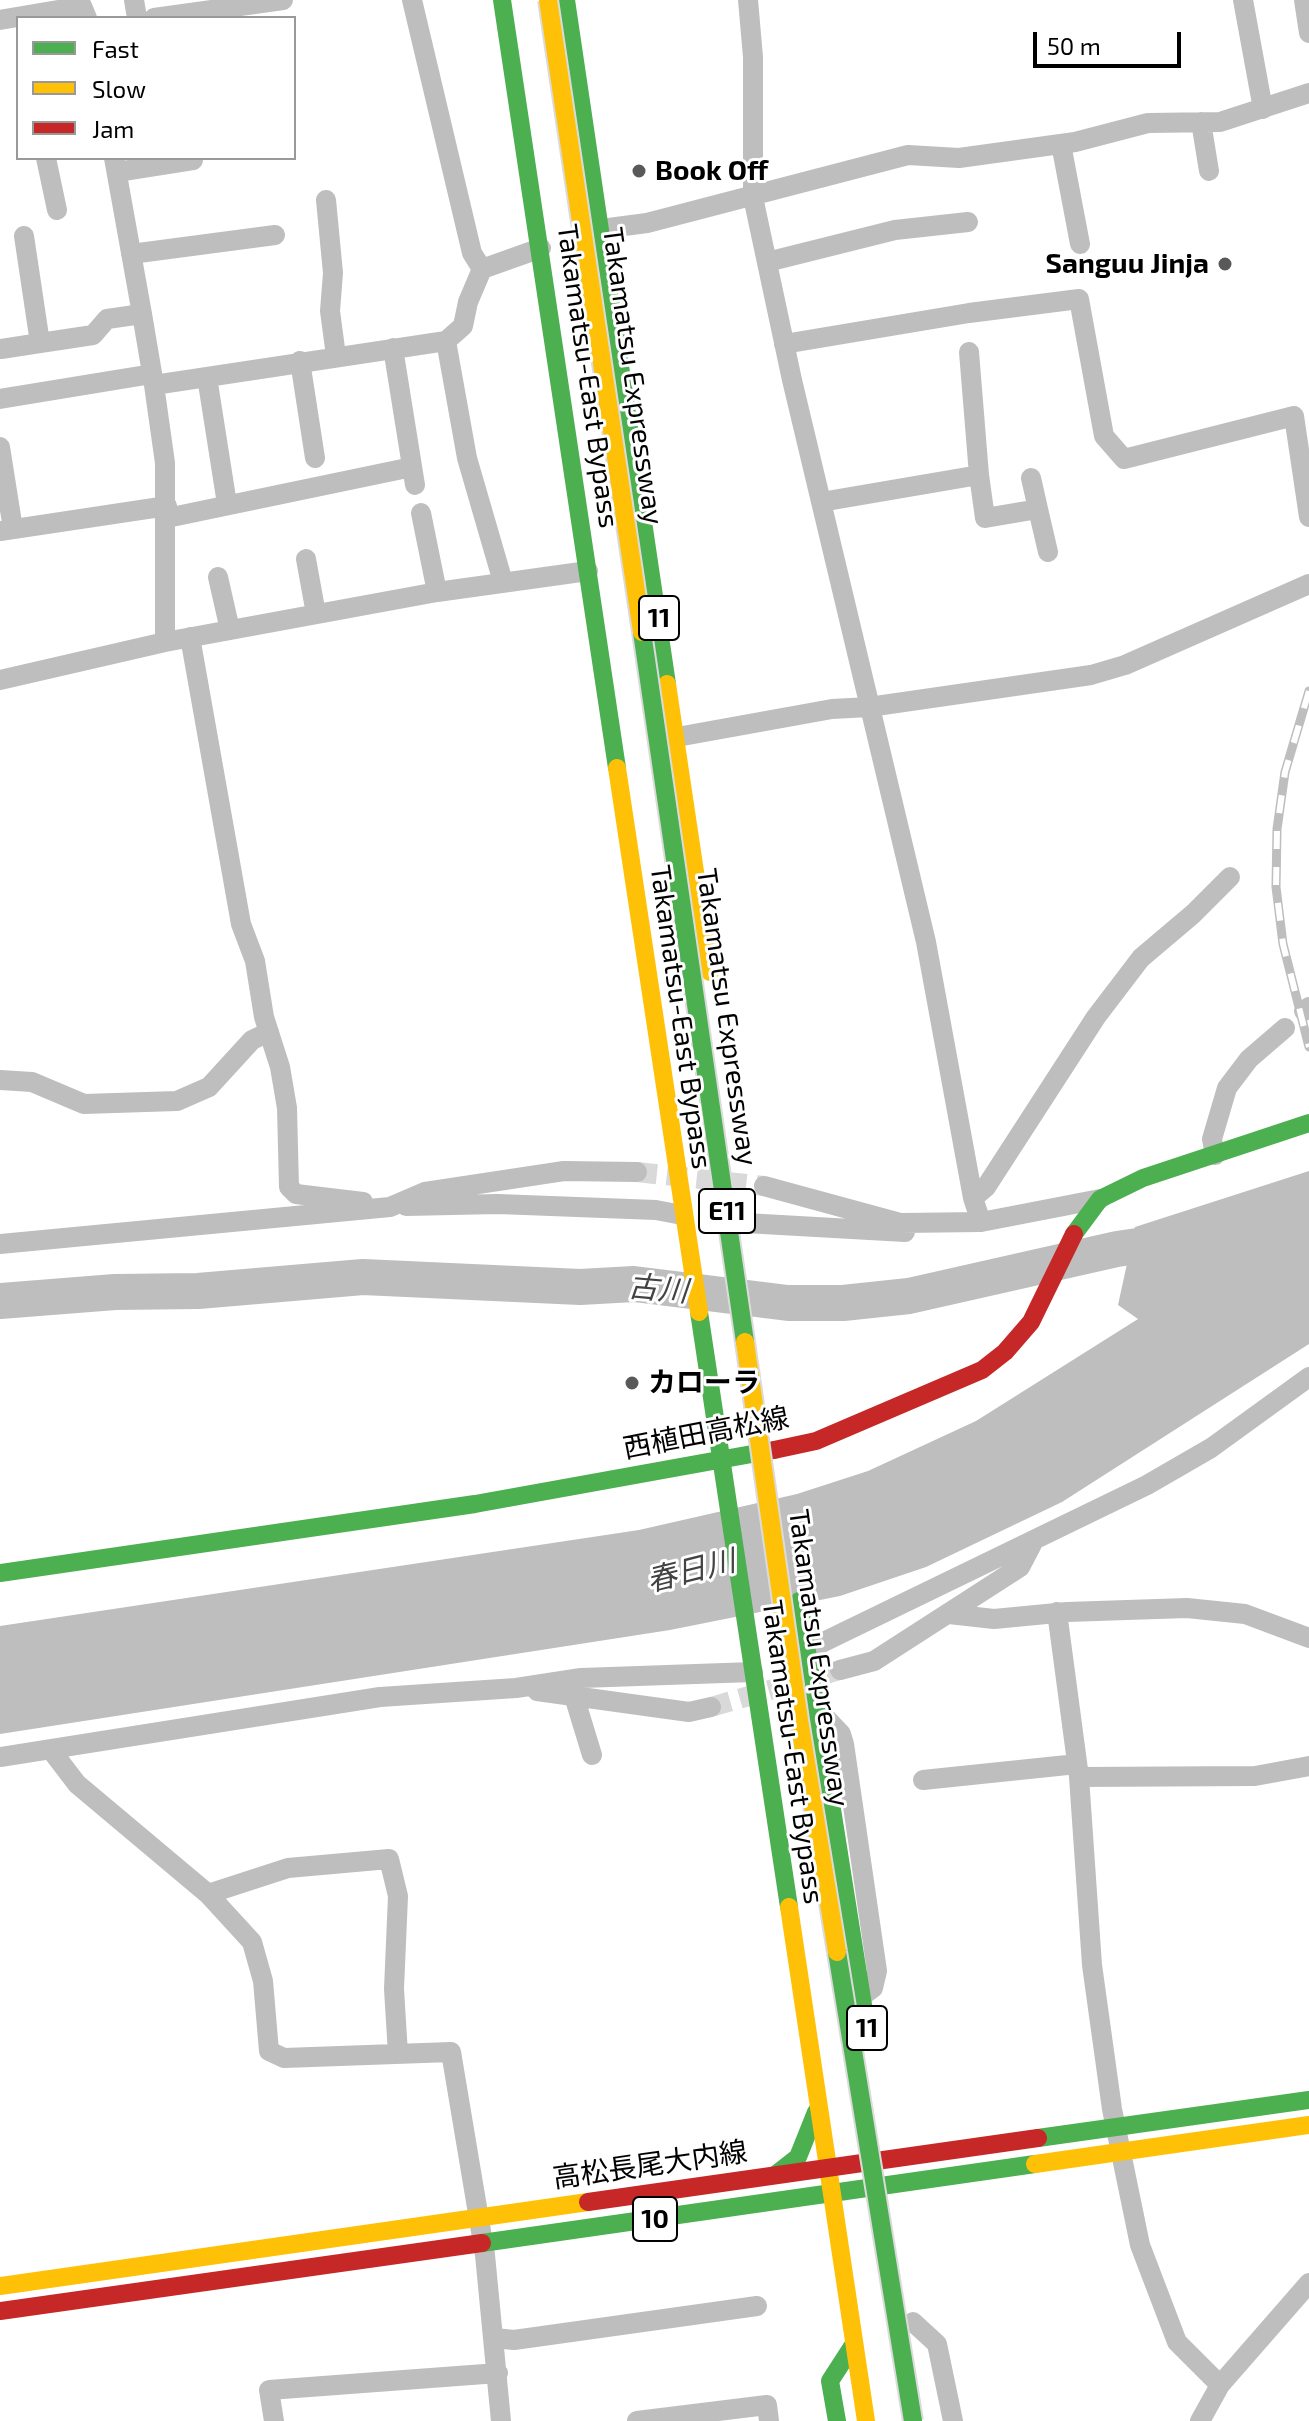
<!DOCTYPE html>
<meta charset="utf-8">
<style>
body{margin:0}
#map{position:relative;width:1309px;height:2421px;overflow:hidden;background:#fff;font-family:"Exo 2",sans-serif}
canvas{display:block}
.legend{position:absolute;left:16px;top:16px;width:280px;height:144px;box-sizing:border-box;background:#fff;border:2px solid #999;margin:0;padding:10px 14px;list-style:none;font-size:24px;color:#000}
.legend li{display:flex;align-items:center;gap:16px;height:40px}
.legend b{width:40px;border:2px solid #999}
.scale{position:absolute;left:1033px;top:32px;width:148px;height:36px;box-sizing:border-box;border:4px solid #000;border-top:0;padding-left:10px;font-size:24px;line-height:28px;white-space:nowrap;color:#000;-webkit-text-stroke:6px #fff;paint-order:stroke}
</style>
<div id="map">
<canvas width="1309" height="2421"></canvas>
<ul class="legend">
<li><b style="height:10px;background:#4caf50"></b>Fast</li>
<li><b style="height:10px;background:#ffc107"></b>Slow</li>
<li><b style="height:10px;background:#c62828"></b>Jam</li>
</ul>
<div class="scale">50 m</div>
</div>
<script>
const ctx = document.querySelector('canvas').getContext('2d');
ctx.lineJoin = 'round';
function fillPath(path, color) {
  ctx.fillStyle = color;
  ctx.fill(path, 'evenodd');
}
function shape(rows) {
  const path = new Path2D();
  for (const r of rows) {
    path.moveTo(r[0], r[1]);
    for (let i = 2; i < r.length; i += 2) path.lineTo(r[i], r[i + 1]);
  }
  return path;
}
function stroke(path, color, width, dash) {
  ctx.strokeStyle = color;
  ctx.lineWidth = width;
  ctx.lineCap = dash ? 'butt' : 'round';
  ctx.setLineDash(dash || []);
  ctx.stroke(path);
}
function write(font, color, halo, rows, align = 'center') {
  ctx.font = font + ' "Exo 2","Noto Sans JP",sans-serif';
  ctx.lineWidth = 6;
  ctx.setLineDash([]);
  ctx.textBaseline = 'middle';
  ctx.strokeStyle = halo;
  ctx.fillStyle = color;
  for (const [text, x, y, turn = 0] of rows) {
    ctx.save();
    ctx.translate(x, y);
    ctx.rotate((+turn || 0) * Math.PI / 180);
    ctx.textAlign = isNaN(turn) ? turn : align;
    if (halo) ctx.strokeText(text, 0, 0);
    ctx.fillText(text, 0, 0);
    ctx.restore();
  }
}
fillPath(shape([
 [1309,1171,1309,1344,1062,1502,926,1567,840,1596,670,1630,0,1734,0,1626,639,1530,797,1494,868,1471,976,1421,1138,1319,1118,1305,1135,1227]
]), '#bebebe');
stroke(shape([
 [0,1301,115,1292,198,1291,363,1277,580,1287,634,1284,788,1303,843,1303,909,1296,1117,1249,1178,1240]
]), '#bebebe', 36);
stroke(shape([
 [637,1172,764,1186],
 [711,1707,840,1670]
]), '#d9d9d9', 20, [20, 10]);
stroke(shape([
 [134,0,137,18],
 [412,0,472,253,482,269],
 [748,0,753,57,753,197,792,380,926,942,973,1198,981,1222],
 [1243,0,1263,109],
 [1304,0,1309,33],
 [154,18,283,0],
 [0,20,82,6,87,18],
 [1201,122,1209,171],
 [1061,144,1080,244],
 [46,158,57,210],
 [114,158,142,314],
 [117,172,193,160],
 [326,200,333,273,330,311,336,356],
 [601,229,647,223,908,155,959,158,1075,142,1148,123,1220,122,1309,93],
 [24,236,40,343,93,335,107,319,142,314,154,385,446,341,463,326,468,302,482,269,541,248],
 [131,254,275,235],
 [767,262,895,230,968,222],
 [446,341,467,458,503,582],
 [784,344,969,313,1079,299,1104,436,1124,459,1294,416,1309,517],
 [393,348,415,485],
 [1,349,40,343],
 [300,361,315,458],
 [207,377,227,504],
 [154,385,165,463,165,642],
 [0,399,152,374],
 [0,447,13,529],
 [979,475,985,518,1038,509,1048,552],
 [1031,478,1038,509],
 [821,502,979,475,969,352],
 [421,513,437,592],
 [167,518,412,467],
 [0,531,167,506],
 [306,559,316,614],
 [218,577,230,630],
 [190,637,241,924,255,961,264,1017,280,1067,287,1108,289,1187,296,1194,363,1202,365,1209],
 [0,680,165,642,437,592,588,571],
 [677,737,832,709,869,707,1091,675,1125,665,1309,584],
 [1304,1011,1309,1007],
 [0,1080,32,1082,84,1104,177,1101,209,1087,252,1040,269,1032],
 [1215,1155,1212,1139,1227,1088,1249,1059,1285,1028],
 [764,1186,900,1223,981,1222,1100,1199],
 [973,1198,986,1187,1096,1017,1141,958,1193,914,1230,877],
 [406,1206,498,1204,656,1210,682,1215],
 [745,1223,905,1232],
 [0,1244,390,1207,425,1192,564,1171,637,1172],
 [1057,1612,1079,1777,1255,1776,1309,1766],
 [949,1614,994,1619,1067,1612,1187,1608,1245,1614,1309,1638],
 [807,1650,1147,1485,1211,1448,1309,1377],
 [840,1670,874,1661,1020,1567,1032,1544],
 [537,1691,689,1712,711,1707],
 [574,1696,592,1755],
 [820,1712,841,1734,844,1744,877,1971,873,1988,862,1996],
 [51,1750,77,1784,208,1894,252,1942,263,1981,269,2051,284,2058,451,2052,485,2255,501,2421],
 [0,1757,380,1697,516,1688,581,1678,753,1672],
 [1079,1777,1092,1965,1112,2109,1140,2245,1177,2342,1220,2385],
 [923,1780,1077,1764],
 [208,1894,288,1868,389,1859,398,1896,394,1989,398,2054],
 [913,2322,937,2344,953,2421],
 [495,2338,514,2340,757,2306],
 [274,2421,269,2390,498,2373],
 [637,2421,767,2405,769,2421],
 [1200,2421,1220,2385,1309,2283]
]), '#bebebe', 20);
stroke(shape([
 [502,0,617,768],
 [566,0,667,684],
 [1074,1234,1100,1199,1143,1178,1309,1123],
 [699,1312,789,1907],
 [0,1573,475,1504,774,1450],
 [799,1601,866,2024],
 [1038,2138,1309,2100],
 [775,2175,798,2157,816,2112],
 [482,2243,1035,2164],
 [837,2421,830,2381,852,2347]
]), '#4caf50', 18);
stroke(shape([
 [667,684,710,972],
 [617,768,699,1312],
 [789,1907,866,2421],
 [1035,2164,1309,2125],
 [0,2286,588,2202]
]), '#ffc107', 18);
stroke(shape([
 [774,1450,816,1441,982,1370,1005,1352,1031,1322,1074,1234],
 [588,2202,1038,2138],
 [0,2311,482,2243]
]), '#c62828', 18);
const rail = shape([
 [1309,691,1285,772,1277,829,1276,887,1283,944,1309,1047]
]);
stroke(rail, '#bebebe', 9);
stroke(rail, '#fff', 6, [18]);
const fastBridge = shape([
 [642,632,745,1342],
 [837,1952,913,2421]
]);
const slowBridge = shape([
 [548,0,642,632],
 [745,1342,799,1720,837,1952]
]);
stroke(fastBridge, '#dbdbdb', 22, []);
stroke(slowBridge, '#dbdbdb', 22, []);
stroke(fastBridge, '#4caf50', 18);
stroke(slowBridge, '#ffc107', 18);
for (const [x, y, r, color] of [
 [639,171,8,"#595959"],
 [1225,264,8,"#595959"],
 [632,1383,8,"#595959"]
]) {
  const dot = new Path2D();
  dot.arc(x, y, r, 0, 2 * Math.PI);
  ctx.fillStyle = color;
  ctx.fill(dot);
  stroke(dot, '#fff', 3);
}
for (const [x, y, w] of [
 [659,618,40],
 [727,1211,56],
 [867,2028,40],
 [655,2219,44]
]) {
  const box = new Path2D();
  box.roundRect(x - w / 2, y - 22, w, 44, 6);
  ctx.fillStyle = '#fff';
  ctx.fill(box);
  stroke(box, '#000', 2);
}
write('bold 26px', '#000', null, [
 ["11",659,618],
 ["E11",727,1211],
 ["11",867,2028],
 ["10",655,2219]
]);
write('bold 28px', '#000', '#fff', [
 ["Book Off",655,171],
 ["Sanguu Jinja",1209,264,"right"],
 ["カローラ",648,1383]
], 'left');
write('28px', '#000', '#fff', [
 ["Takamatsu-East Bypass",588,376,82],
 ["Takamatsu Expressway",633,376,82],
 ["Takamatsu-East Bypass",681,1017,82],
 ["Takamatsu Expressway",727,1017,82],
 ["西植田高松線",706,1433,-11],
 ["Takamatsu Expressway",819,1658,82],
 ["Takamatsu-East Bypass",793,1752,82],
 ["高松長尾大内線",650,2165,-8]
]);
write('italic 30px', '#434343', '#fff', [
 ["古川",658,1289,5],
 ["春日川",691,1571,-14]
]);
</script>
